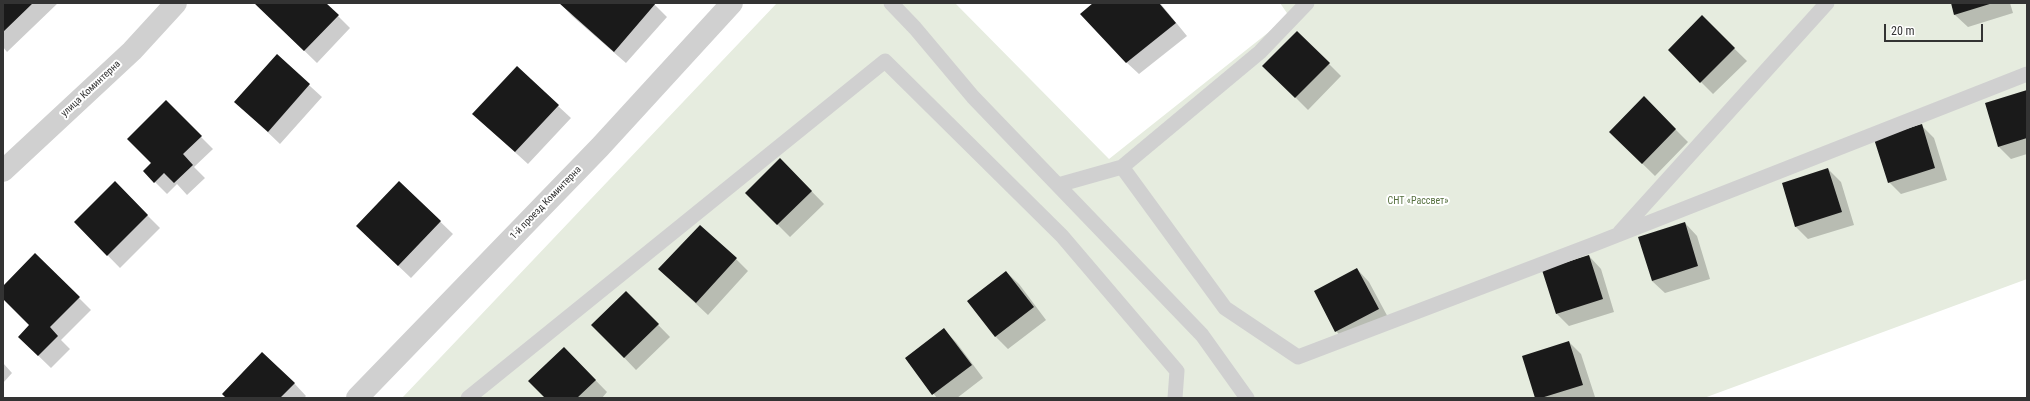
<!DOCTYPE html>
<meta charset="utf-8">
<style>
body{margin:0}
#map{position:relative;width:2030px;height:401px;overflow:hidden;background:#fff;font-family:"Roboto Condensed",sans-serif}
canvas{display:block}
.frame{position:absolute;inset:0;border:4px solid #333;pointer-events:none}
.scale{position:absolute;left:1884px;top:24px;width:99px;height:18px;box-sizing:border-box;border:2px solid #333;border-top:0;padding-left:5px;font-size:12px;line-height:14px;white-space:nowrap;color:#333;-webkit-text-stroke:3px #fff;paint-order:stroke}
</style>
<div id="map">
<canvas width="2030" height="401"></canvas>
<div class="frame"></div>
<div class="scale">20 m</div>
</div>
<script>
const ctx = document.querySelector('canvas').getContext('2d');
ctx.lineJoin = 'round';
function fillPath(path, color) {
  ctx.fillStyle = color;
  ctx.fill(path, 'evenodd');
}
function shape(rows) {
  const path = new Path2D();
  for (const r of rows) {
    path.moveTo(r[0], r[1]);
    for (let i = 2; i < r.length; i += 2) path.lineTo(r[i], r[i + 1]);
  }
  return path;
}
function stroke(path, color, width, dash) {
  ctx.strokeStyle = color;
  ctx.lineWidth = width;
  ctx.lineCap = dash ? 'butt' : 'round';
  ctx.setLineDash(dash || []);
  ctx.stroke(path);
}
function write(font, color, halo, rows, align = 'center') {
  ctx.font = font + ' "Roboto Condensed",sans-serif';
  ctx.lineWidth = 4;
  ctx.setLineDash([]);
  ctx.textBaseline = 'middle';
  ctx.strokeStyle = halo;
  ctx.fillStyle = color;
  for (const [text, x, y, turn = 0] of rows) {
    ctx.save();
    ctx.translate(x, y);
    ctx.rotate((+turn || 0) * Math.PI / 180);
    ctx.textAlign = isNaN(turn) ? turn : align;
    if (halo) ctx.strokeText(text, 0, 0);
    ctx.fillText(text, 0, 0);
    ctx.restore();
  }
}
fillPath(shape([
 [777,3,955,3,1109,159,1289,16,1280,3,2027,3,2027,279,1704,398,402,398]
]), '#e6ecdf');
fillPath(shape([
 [3,3,58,3,7,52,3,47],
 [255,3,325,3,350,28,317,63],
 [560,3,653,3,667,17,626,63,572,16],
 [1095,3,1160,3,1187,36,1139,74,1126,62],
 [1952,3,2010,3,2013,13,1968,27,1955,15],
 [1702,17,1747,61,1713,94,1669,50],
 [1297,32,1341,76,1308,110,1264,66],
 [277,56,322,97,280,144,236,102],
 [517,68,571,118,528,164,486,126],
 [2027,91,2027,154,2011,159,1999,147],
 [1644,98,1688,142,1655,176,1610,132],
 [166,102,213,149,194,167,205,178,187,195,177,184,167,194,144,171,152,162],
 [1921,125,1934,138,1947,180,1901,194,1889,182],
 [780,159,824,204,790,237,746,193],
 [1828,169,1841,182,1854,225,1808,239,1796,227,1783,184],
 [399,182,453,234,411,278,369,238],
 [115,183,160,228,120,268,75,222],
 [1685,223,1697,236,1710,279,1665,293,1652,281],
 [35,254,91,310,61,340,70,349,51,368,19,337,31,325,3,298,3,287],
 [1589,256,1601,269,1614,312,1569,326,1557,314],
 [736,259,748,271,708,315,659,269],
 [1357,269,1369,282,1390,321,1348,344,1336,331],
 [1006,272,1019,284,1046,320,1008,349,996,337,969,301],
 [626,292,670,337,636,370,593,325],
 [944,330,956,342,983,378,957,398,937,398,906,359],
 [1569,342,1581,354,1595,397,1536,398],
 [564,348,607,392,602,398,546,398],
 [3,363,12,373,3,383],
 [294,383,306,396,304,398,228,398]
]), '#0003');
fillPath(shape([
 [3,3,33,3,3,32],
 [254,3,326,3,339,15,304,51],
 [559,3,656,3,614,52],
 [1093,3,1159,3,1176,23,1126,63,1080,14],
 [1951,3,1993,3,1954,15],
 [1702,15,1735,48,1700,83,1668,50],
 [1297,31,1330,63,1295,98,1262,66],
 [277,54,310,84,268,132,234,102],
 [517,66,559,105,515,152,472,114],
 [2027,90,2027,138,1998,147,1985,103],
 [1644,96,1676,129,1642,164,1609,132],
 [166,100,202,136,183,154,193,165,174,183,164,173,154,183,143,171,151,163,127,139],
 [1922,124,1935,168,1888,183,1874,139],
 [780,158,812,191,777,225,745,193],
 [1828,168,1842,212,1795,227,1782,183],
 [115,181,148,215,107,256,74,222],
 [399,181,441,221,398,266,356,226],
 [1685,222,1698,266,1652,281,1638,237],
 [700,225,737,258,696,303,658,269],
 [35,253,80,297,50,327,58,336,38,356,18,337,29,325,3,299,3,286],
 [1589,255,1603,299,1556,314,1542,270],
 [1357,268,1379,309,1335,332,1314,291],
 [1006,271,1034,307,995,337,967,301],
 [626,291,659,324,624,358,591,325],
 [944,328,972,365,932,395,905,358],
 [1569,341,1583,385,1541,398,1535,398,1522,356],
 [564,347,596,380,577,398,545,398,528,381],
 [262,352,295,383,280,398,226,398,222,394]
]), '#1a1a1a');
stroke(shape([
 [891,3,915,28,973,97,1202,335,1247,398],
 [1122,167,1225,308,1298,357,1597,243,2027,74],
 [1058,185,1122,167,1260,52,1307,3],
 [1620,232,1827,3],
 [468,398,885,61,1062,236,1177,371,1175,398]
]), '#d0d0d0', 15);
stroke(shape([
 [357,398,600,147,732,3]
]), '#d0d0d0', 22);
stroke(shape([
 [3,171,132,51,176,3]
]), '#d0d0d0', 22);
write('10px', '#333', '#fff', [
 ["улица Коминтерна",91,89,-43],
 ["1-й проезд Коминтерна",546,203,-46]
]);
write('10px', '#56703f', '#fff', [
 ["СНТ «Рассвет»",1418,201]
]);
</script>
